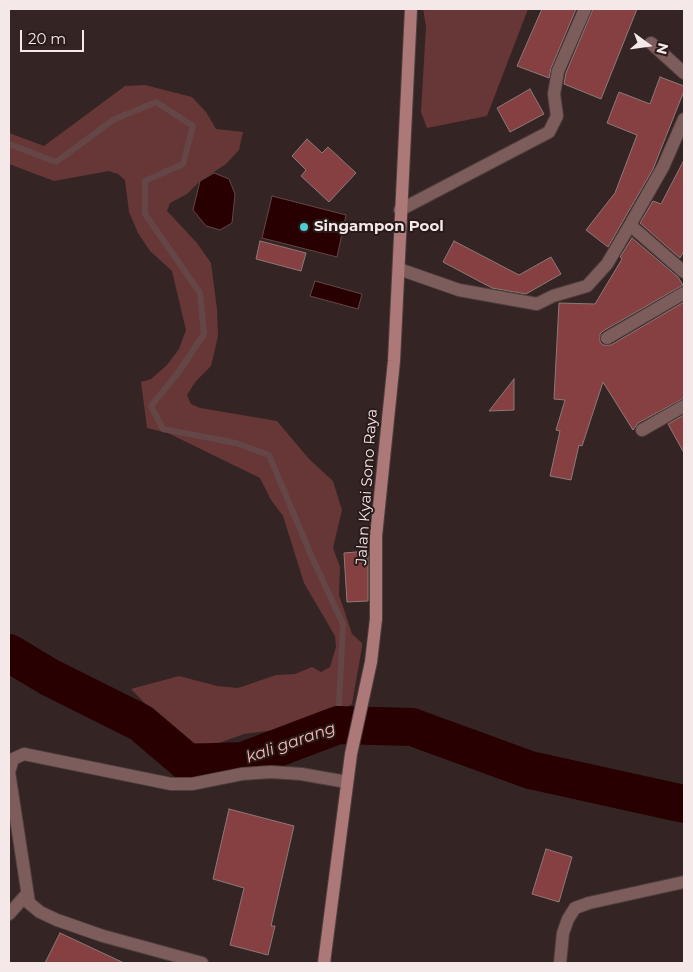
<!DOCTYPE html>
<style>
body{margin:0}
#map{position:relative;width:693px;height:972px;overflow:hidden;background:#352424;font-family:Montserrat,sans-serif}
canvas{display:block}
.frame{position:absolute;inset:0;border:10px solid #f4e8e8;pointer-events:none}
.north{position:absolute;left:623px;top:20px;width:50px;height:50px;-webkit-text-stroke:4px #2a1b1b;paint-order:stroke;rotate:104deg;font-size:14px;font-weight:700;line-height:20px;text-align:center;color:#f4e8e8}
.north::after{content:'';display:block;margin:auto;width:18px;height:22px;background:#f4e8e8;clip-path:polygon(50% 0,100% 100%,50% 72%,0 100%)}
.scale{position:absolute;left:20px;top:30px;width:64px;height:22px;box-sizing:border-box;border:2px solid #f4e8e8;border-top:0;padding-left:6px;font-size:15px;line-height:18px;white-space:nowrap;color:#f4e8e8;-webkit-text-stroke:4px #2a1b1b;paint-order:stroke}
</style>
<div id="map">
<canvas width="693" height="972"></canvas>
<div class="frame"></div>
<div class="north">N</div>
<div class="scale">20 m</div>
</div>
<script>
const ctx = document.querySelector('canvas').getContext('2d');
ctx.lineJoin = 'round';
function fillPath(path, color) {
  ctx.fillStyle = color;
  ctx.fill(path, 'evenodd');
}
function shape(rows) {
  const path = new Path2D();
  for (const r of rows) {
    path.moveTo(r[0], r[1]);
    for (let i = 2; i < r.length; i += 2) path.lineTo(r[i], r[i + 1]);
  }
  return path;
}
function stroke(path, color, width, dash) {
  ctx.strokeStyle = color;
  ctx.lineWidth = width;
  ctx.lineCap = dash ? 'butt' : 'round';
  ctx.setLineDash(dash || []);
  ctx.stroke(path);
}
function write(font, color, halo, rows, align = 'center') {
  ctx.font = font + ' Montserrat,sans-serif';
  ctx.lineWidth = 4;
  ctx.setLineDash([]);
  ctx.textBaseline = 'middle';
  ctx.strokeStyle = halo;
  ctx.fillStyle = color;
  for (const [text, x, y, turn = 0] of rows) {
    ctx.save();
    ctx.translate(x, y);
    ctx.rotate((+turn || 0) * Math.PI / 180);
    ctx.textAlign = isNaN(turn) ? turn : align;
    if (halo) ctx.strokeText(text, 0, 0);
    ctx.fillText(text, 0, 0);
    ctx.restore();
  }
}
fillPath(shape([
 [423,9,528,9,487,116,427,128,421,112,426,26],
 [145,85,192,97,206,112,216,129,243,132,239,150,226,164,200,181,187,194,170,203,167,211,197,243,211,263,217,309,218,336,211,366,196,381,187,395,191,404,200,408,277,421,309,459,333,481,342,510,333,548,340,567,339,595,352,634,362,643,362,647,352,704,321,724,244,734,216,744,192,743,182,741,131,689,179,676,217,686,238,688,276,675,295,674,312,667,321,672,330,667,336,647,335,636,304,583,283,516,271,500,260,478,168,433,147,428,141,382,151,379,167,365,179,349,186,330,172,271,150,251,138,233,129,212,125,180,118,174,109,171,54,181,9,164,9,133,44,146,125,86]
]), '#673737');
const water = shape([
 [214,173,229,179,235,194,232,223,220,230,206,226,193,210,200,181,214,173],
 [272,196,346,215,337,257,262,238,272,196],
 [315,281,362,294,358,309,310,296,315,281]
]);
fillPath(water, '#280002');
stroke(water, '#654647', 1);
stroke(shape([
 [9,144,56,162,113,120,156,102,193,126,183,164,145,181,145,214,200,293,204,334,178,373,151,406,163,429,236,443,269,455,311,555,343,624,338,725]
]), '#654647', 6);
stroke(shape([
 [9,653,49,677,141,723,188,763,243,761,338,725,412,727,530,770,684,804]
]), '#280002', 38);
const building = shape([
 [542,9,576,9,551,68,549,78,517,66,542,9],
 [593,9,637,9,601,99,564,84,566,73,593,9],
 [660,77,684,86,684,91,653,169,608,247,586,230,615,193,637,135,607,123,619,92,650,104,660,77],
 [530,89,544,114,510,132,497,108,530,89],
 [307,139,322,153,328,147,356,173,329,202,301,176,306,170,292,156,307,139],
 [684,160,684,251,680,258,640,223,653,201,661,204,684,160],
 [632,238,678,277,683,285,603,331,600,334,600,342,603,345,611,345,684,302,684,398,638,423,633,430,603,382,582,446,579,445,571,480,550,476,560,431,556,430,565,400,554,399,559,303,595,304,622,259,620,257,632,238],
 [260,241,306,253,301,271,256,259,260,241],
 [454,241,519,275,551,257,561,274,526,294,492,288,443,262,454,241],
 [514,379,514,410,489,411,514,379],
 [684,415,684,453,668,424,684,415],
 [368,551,368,601,347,602,344,553,368,551],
 [229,809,294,826,271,926,275,926,268,955,230,945,244,888,213,879,229,809],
 [546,849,572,857,559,902,532,894,546,849],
 [60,933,124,963,45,963,60,933]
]);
fillPath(building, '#864041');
stroke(building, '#8d7979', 1);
const street = shape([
 [651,43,684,73],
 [400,210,549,132,557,116,554,94,558,71,585,9],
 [630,225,684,272],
 [399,269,459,290,537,304,553,296,587,286,607,264,630,225,663,167,684,119],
 [607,338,684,293],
 [642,430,684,406],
 [9,914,26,895],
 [202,963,103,936,57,920,40,912,29,903,9,772,13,759,24,754,171,784,192,784,242,774,271,772,301,774,347,782],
 [560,963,563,933,568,919,575,908,589,903,684,882]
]);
const secondary = shape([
 [324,963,351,754,371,662,376,619,376,536,394,361,411,9]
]);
stroke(street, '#503f3f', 14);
stroke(secondary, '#503f3f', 14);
stroke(street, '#7d5d5c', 12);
stroke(secondary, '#ad7978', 12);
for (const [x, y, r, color] of [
 [304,227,5,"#51ccd3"]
]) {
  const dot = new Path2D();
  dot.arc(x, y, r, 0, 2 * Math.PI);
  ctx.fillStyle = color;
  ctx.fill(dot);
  stroke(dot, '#2a1b1b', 2);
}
write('bold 15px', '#f4e8e8', '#2a1b1b', [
 ["Singampon Pool",314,227]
], 'left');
write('15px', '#f4e8e8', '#2a1b1b', [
 ["Jalan Kyai Sono Raya",367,487,-86]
]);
write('italic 16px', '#fcbbba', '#2a1b1b', [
 ["kali garang",291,743,-19]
]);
</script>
